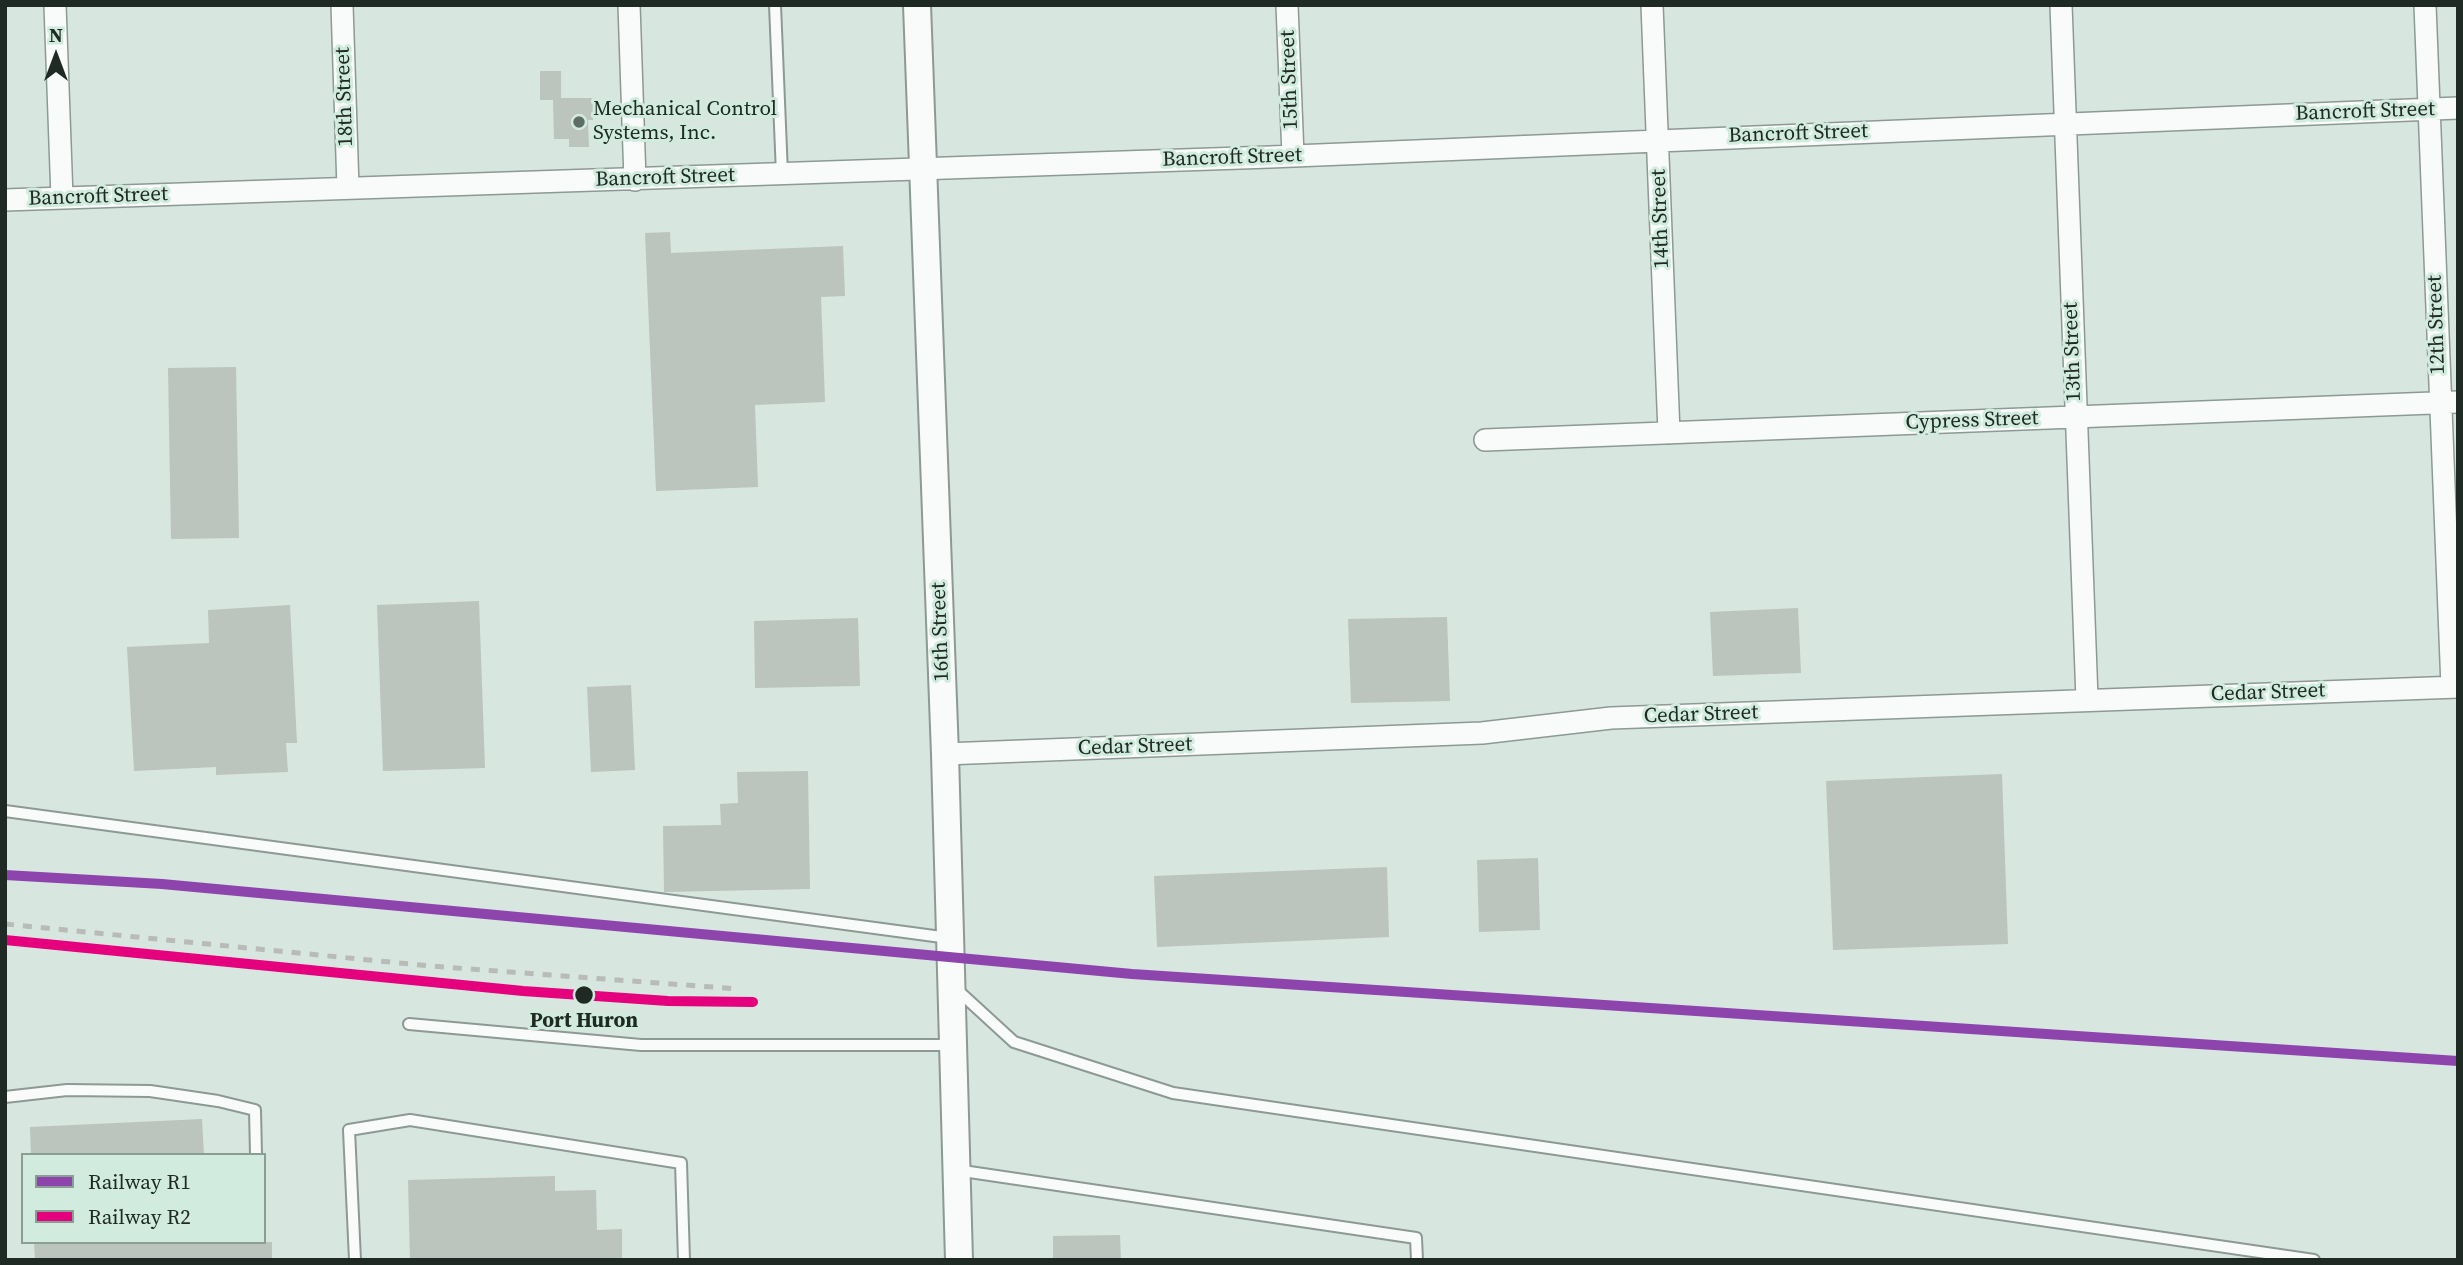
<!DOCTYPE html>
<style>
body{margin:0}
#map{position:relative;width:2463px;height:1265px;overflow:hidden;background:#d7e6df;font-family:"Source Serif 4",serif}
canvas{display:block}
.frame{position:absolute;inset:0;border:7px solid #202a25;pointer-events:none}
.legend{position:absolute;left:21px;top:1153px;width:245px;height:91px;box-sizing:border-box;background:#d1ecdf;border:2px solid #8a9e95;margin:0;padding:9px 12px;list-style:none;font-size:21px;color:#202a25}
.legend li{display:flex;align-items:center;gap:14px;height:35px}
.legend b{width:35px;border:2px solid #8a9e95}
.north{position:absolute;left:21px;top:21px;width:70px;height:70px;-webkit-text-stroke:5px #d1ecdf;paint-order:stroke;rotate:0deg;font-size:19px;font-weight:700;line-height:28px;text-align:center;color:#202a25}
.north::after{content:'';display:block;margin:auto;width:24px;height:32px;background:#202a25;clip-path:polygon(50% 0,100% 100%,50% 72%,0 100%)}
</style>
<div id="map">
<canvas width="2463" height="1265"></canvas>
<div class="frame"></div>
<ul class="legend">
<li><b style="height:9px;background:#8e44ad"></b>Railway R1</li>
<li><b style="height:9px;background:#e5007d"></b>Railway R2</li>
</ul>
<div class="north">N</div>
</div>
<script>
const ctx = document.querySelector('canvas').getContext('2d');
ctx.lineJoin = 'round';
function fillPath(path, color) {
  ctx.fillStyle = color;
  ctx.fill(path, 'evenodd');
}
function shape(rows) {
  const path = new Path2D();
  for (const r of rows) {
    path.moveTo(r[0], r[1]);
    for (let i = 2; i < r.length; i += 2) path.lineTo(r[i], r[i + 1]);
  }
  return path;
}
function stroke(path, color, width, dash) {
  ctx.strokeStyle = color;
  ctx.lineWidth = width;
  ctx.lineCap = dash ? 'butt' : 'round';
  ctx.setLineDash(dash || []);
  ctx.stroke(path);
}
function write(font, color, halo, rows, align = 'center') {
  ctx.font = font + ' "Source Serif 4",serif';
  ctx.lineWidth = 6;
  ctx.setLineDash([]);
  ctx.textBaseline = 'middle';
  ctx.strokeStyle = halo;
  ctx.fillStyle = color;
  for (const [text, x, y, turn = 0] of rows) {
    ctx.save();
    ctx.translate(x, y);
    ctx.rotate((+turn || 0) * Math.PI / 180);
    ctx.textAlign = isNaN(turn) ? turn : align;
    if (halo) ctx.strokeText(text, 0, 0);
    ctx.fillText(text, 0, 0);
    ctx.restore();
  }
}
fillPath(shape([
 [540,71,561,71,561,98,593,98,593,120,588,120,589,147,569,147,569,139,554,139,553,100,540,100],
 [670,232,671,253,843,246,845,296,821,297,825,402,755,405,758,487,656,491,645,233],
 [236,367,239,538,171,539,168,368],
 [479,601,485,768,383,771,377,605],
 [290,605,297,743,286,743,288,772,216,775,216,767,134,771,127,647,209,643,208,610],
 [1798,608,1801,673,1713,676,1710,612],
 [1447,617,1450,701,1351,703,1348,619],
 [858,618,860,686,755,688,754,621],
 [631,685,635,770,591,772,587,687],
 [808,771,810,889,664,892,663,826,721,825,720,804,738,803,737,772],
 [2002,774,2008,944,1833,950,1826,781],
 [1538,858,1540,930,1479,932,1477,860],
 [1387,867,1389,937,1157,947,1154,876],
 [202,1119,204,1155,31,1155,30,1127],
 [555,1176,555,1191,596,1190,597,1230,622,1229,622,1260,410,1260,408,1180],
 [1120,1235,1121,1260,1053,1260,1053,1236],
 [34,1242,272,1242,272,1260,35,1260]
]), '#bbc4bd');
const service = shape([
 [775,5,782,174],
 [5,811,949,938],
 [954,987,1014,1042,1173,1093,2314,1260],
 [409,1024,641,1045,952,1045],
 [5,1097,67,1090,150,1091,218,1101,255,1110,256,1155],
 [956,1170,1416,1238,1417,1260],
 [355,1260,349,1130,410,1120,681,1163,684,1260]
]);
const minor = shape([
 [55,5,62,198],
 [342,5,348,188],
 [629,5,635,180],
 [1287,5,1293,156],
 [1652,5,1669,433],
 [2061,5,2087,699],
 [2425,5,2452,687],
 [5,200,1270,157,2458,108],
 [1485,440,2458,402],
 [945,754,1482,733,1611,718,2458,687]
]);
const tertiary = shape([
 [917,5,945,754,959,1260]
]);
stroke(service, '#8d9994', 14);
stroke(minor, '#8d9994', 24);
stroke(tertiary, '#8d9994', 30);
stroke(service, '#f9fbfa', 10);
stroke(minor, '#f9fbfa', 21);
stroke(tertiary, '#f9fbfa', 26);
stroke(shape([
 [5,875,162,884,1132,974,2458,1061],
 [5,924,430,966,739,989]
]), '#b8bbb9', 5, [9, 9]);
stroke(shape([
 [5,875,162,884,1132,974,2458,1061]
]), '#8e44ad', 10);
stroke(shape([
 [5,940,523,991,668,1001,753,1002]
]), '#e5007d', 10);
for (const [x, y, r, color] of [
 [579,122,7,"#606c66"],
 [584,995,10,"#202a25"]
]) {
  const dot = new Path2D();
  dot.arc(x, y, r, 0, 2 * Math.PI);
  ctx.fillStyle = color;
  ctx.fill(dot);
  stroke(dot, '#d1ecdf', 2.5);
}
write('21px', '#202a25', '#d1ecdf', [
 ["15th Street",1290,80,-92],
 ["18th Street",345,97,-92],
 ["Bancroft Street",2365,112,-2],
 ["Bancroft Street",1798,134,-2],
 ["Bancroft Street",1232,158,-2],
 ["Bancroft Street",665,178,-2],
 ["Bancroft Street",98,197,-2],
 ["14th Street",1661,219,-92],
 ["12th Street",2437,325,-92],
 ["13th Street",2073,352,-92],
 ["Cypress Street",1972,421,-2],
 ["16th Street",941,632,-92],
 ["Cedar Street",2268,693,-2],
 ["Cedar Street",1701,715,-2],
 ["Cedar Street",1135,747,-2]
]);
write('21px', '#202a25', '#d1ecdf', [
 ["Mechanical Control",593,110],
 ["Systems, Inc.",593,134]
], 'left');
write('bold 21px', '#202a25', '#d1ecdf', [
 ["Port Huron",584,1022]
]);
</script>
